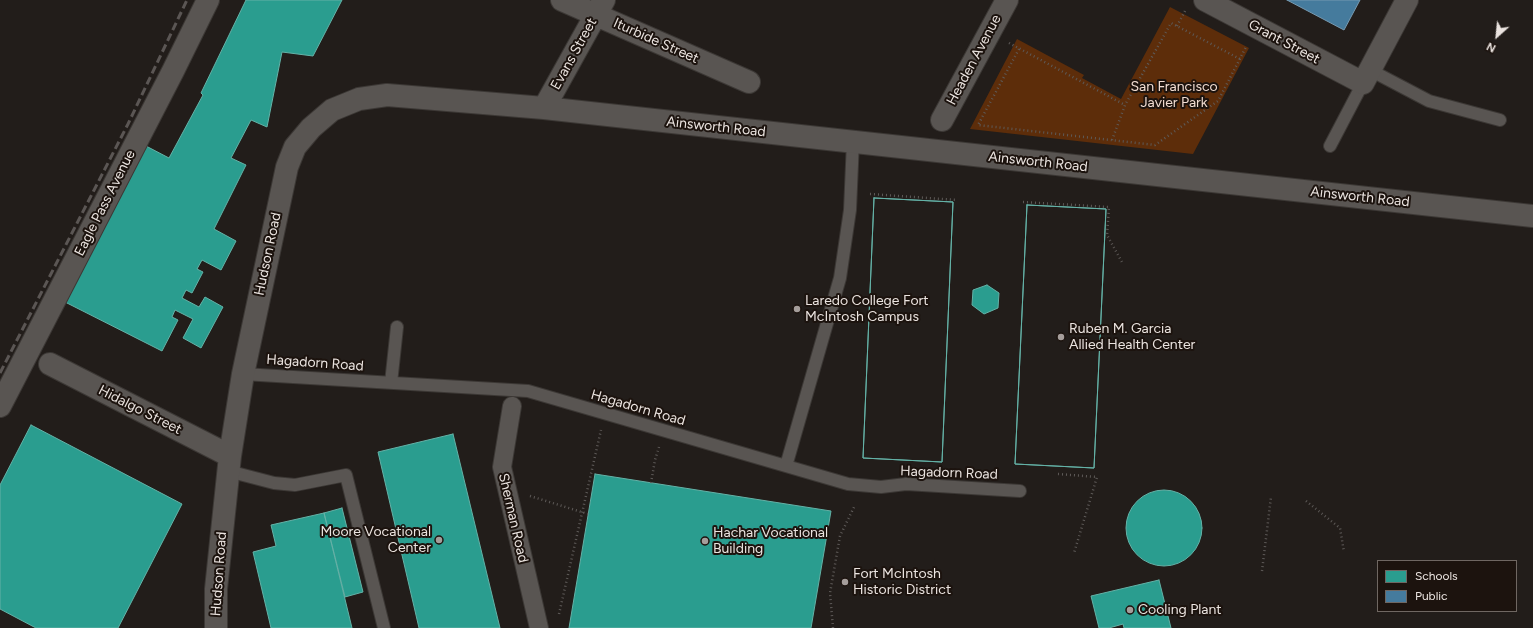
<!DOCTYPE html>
<style>
body{margin:0}
#map{position:relative;width:1533px;height:628px;overflow:hidden;background:#221d1a;font-family:Figtree,sans-serif}
canvas{display:block}
.legend{position:absolute;left:1377px;top:560px;width:140px;height:52px;box-sizing:border-box;background:#1c130e;border:1px solid #6f6762;margin:0;padding:5px 7px;list-style:none;font-size:12px;color:#ebe4e0}
.legend li{display:flex;align-items:center;gap:8px;height:20px}
.legend b{width:20px;border:1px solid #6f6762}
.north{position:absolute;left:1477px;top:16px;width:40px;height:40px;-webkit-text-stroke:3px #1c130e;paint-order:stroke;rotate:207deg;font-size:11px;font-weight:700;line-height:16px;text-align:center;color:#ebe4e0}
.north::after{content:'';display:block;margin:auto;width:14px;height:18px;background:#ebe4e0;clip-path:polygon(50% 0,100% 100%,50% 72%,0 100%)}
</style>
<div id="map">
<canvas width="1533" height="628"></canvas>
<ul class="legend">
<li><b style="height:11px;background:#2a9d8f"></b>Schools</li>
<li><b style="height:11px;background:#457b9d"></b>Public</li>
</ul>
<div class="north">N</div>
</div>
<script>
const ctx = document.querySelector('canvas').getContext('2d');
ctx.lineJoin = 'round';
function fillPath(path, color) {
  ctx.fillStyle = color;
  ctx.fill(path, 'evenodd');
}
function shape(rows) {
  const path = new Path2D();
  for (const r of rows) {
    if (r.length === 3) {
      path.moveTo(r[0] + r[2], r[1]);
      path.arc(r[0], r[1], r[2], 0, 2 * Math.PI);
      continue;
    }
    path.moveTo(r[0], r[1]);
    for (let i = 2; i < r.length; i += 2) path.lineTo(r[i], r[i + 1]);
  }
  return path;
}
function stroke(path, color, width, dash) {
  ctx.strokeStyle = color;
  ctx.lineWidth = width;
  ctx.lineCap = dash ? 'butt' : 'round';
  ctx.setLineDash(dash || []);
  ctx.stroke(path);
}
function write(font, color, halo, rows, align = 'center') {
  ctx.font = font + ' Figtree,sans-serif';
  ctx.lineWidth = 4;
  ctx.setLineDash([]);
  ctx.textBaseline = 'middle';
  ctx.strokeStyle = halo;
  ctx.fillStyle = color;
  for (const [text, x, y, turn = 0] of rows) {
    ctx.save();
    ctx.translate(x, y);
    ctx.rotate((+turn || 0) * Math.PI / 180);
    ctx.textAlign = isNaN(turn) ? turn : align;
    if (halo) ctx.strokeText(text, 0, 0);
    ctx.fillText(text, 0, 0);
    ctx.restore();
  }
}
fillPath(shape([
 [1170,7,1249,48,1193,154,970,129,1017,39,1084,75,1082,78,1121,99]
]), '#5d2d0a');
const schools = shape([
 [246,0,342,0,313,56,282,52,267,127,251,120,231,158,246,165,214,229,236,241,221,270,202,260,197,269,203,272,192,293,186,290,182,298,199,307,205,297,223,307,201,348,183,338,193,319,175,310,172,317,178,320,162,351,65,302,146,146,169,158,203,95,201,93,246,0],
 [874,198,953,202,942,462,863,458,874,198],
 [874,198,953,202,942,462,863,458,874,198],
 [1027,205,1106,209,1094,468,1015,464,1027,205],
 [1027,205,1106,209,1094,468,1015,464,1027,205],
 [987,285,999,293,998,308,984,314,972,305,973,290,987,285],
 [31,425,182,504,118,628,36,628,0,609,0,485,31,425],
 [453,434,500,628,419,628,378,452,453,434],
 [595,474,831,511,811,628,569,628,595,474],
 [1164,528,38],
 [342,508,363,592,345,597,324,513,342,508],
 [324,513,352,628,271,628,253,552,276,546,271,525,324,513],
 [1159,580,1171,628,1124,628,1123,624,1109,628,1099,628,1091,596,1159,580]
]);
fillPath(schools, '#2a9d8f');
stroke(schools, '#64b2a7', 1);
const public = shape([
 [1287,0,1360,0,1344,30,1287,0]
]);
fillPath(public, '#457b9d');
stroke(public, '#779ab1', 1);
const service = shape([
 [1370,70,1429,101,1500,120],
 [1330,146,1363,83],
 [243,374,528,391,848,484,881,487,906,484,1020,491],
 [391,383,397,327],
 [786,466,840,278,850,210,853,141],
 [228,471,274,483,295,485,346,475,384,628]
]);
const pedestrian = shape([
 [512,406,502,467,539,628]
]);
const minor = shape([
 [562,0,749,82],
 [1205,0,1363,83,1407,0],
 [544,108,604,0],
 [942,120,1007,0],
 [50,364,230,456],
 [0,406,173,71,208,0],
 [216,628,216,589,230,456,243,374,287,167,295,147,311,128,332,110,359,99,387,95,544,108,1533,216]
]);
stroke(service, '#3c3835', 14);
stroke(pedestrian, '#3c3835', 20);
stroke(minor, '#3c3835', 24);
stroke(shape([
 [1177,26,1185,11],
 [1009,43,1125,105],
 [1019,49,978,125,1155,145,1218,101,1246,47],
 [1112,140,1125,105,1171,23,1240,59],
 [870,194,957,200],
 [1023,202,1109,207,1107,235,1123,264],
 [1058,474,1097,477,1074,553],
 [651,483,655,460,659,447],
 [530,496,588,514],
 [1306,501,1340,528,1344,552],
 [1262,571,1271,497],
 [559,614,601,430],
 [833,628,830,593,840,536,855,505]
]), '#5e5a58', 2.5, [1, 3]);
stroke(service, '#595552', 12);
stroke(pedestrian, '#595552', 18);
stroke(minor, '#595552', 22);
stroke(shape([
 [0,373,128,124,187,0]
]), '#5b5654', 3, [8, 4]);
for (const [x, y, r, color] of [
 [797,309,4,"#a59e9b"],
 [1061,337,4,"#a59e9b"],
 [439,540,4,"#a59e9b"],
 [705,541,4,"#a59e9b"],
 [845,582,4,"#a59e9b"],
 [1130,610,4,"#a59e9b"]
]) {
  const dot = new Path2D();
  dot.arc(x, y, r, 0, 2 * Math.PI);
  ctx.fillStyle = color;
  ctx.fill(dot);
  stroke(dot, '#1c130e', 1.5);
}
write('14px', '#ebe4e0', '#1c130e', [
 ["Iturbide Street",656,41,24],
 ["Grant Street",1284,42,28],
 ["Evans Street",574,54,-61],
 ["Headen Avenue",974,60,-62],
 ["Ainsworth Road",716,127,6],
 ["Ainsworth Road",1038,162,6],
 ["Ainsworth Road",1360,197,6],
 ["Eagle Pass Avenue",105,203,-63],
 ["Hudson Road",268,254,-78],
 ["Hagadorn Road",315,363,4],
 ["Hagadorn Road",638,408,16],
 ["Hidalgo Street",140,410,27],
 ["Hagadorn Road",949,473,2],
 ["Sherman Road",513,518,77],
 ["Hudson Road",219,574,-86]
]);
write('14px', '#f2ddd2', '#1c130e', [
 ["San Francisco",1174,87],
 ["Javier Park",1174,103]
]);
write('14px', '#ebe4e0', '#1c130e', [
 ["Laredo College Fort",805,301],
 ["McIntosh Campus",805,317],
 ["Ruben M. Garcia",1069,329],
 ["Allied Health Center",1069,345],
 ["Moore Vocational",431,532,"right"],
 ["Center",431,548,"right"],
 ["Hachar Vocational",713,533],
 ["Building",713,549],
 ["Fort McIntosh",853,574],
 ["Historic District",853,590],
 ["Cooling Plant",1138,610]
], 'left');
</script>
